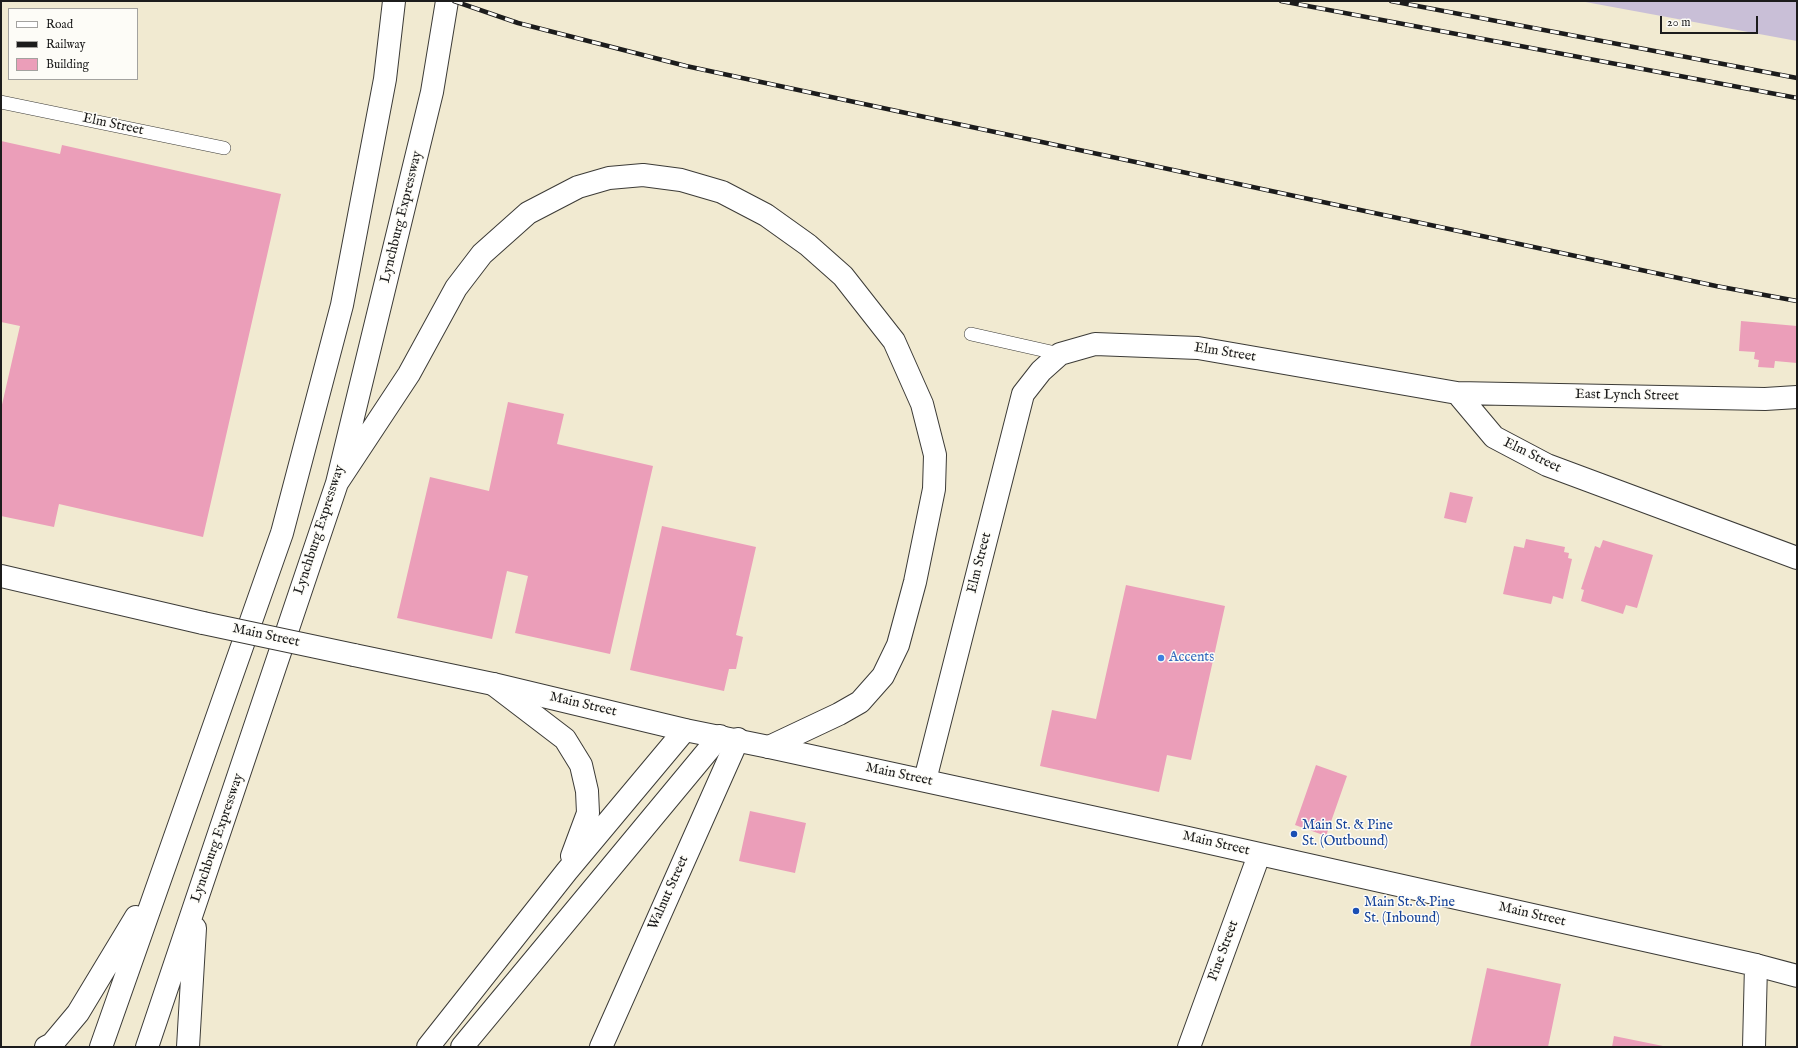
<!DOCTYPE html>
<style>
body{margin:0}
#map{position:relative;width:1798px;height:1048px;overflow:hidden;background:#f1ead1;font-family:"IM FELL English",serif}
canvas{display:block}
.frame{position:absolute;inset:0;border:2px solid #1c1c1c;pointer-events:none}
.legend{position:absolute;left:8px;top:8px;width:130px;height:72px;box-sizing:border-box;background:#fdfcf7;border:1px solid #a3a29f;margin:0;padding:5px 7px;list-style:none;font-size:12px;color:#1c1c1c}
.legend li{display:flex;align-items:center;gap:8px;height:20px}
.legend b{width:20px;border:1px solid #a3a29f}
.scale{position:absolute;left:1660px;top:16px;width:98px;height:18px;box-sizing:border-box;border:2px solid #1c1c1c;border-top:0;padding-left:5px;font-size:12px;line-height:14px;white-space:nowrap;color:#1c1c1c;-webkit-text-stroke:3px #fdfcf7;paint-order:stroke}
</style>
<div id="map">
<canvas width="1798" height="1048"></canvas>
<div class="frame"></div>
<ul class="legend">
<li><b style="height:5px;background:#fff"></b>Road</li>
<li><b style="height:5px;background:#1c1c1c"></b>Railway</li>
<li><b style="height:11px;background:#eb9eb9"></b>Building</li>
</ul>
<div class="scale">20 m</div>
</div>
<script>
const ctx = document.querySelector('canvas').getContext('2d');
ctx.lineJoin = 'round';
function fillPath(path, color) {
  ctx.fillStyle = color;
  ctx.fill(path, 'evenodd');
}
function shape(rows) {
  const path = new Path2D();
  for (const r of rows) {
    path.moveTo(r[0], r[1]);
    for (let i = 2; i < r.length; i += 2) path.lineTo(r[i], r[i + 1]);
  }
  return path;
}
function stroke(path, color, width, dash) {
  ctx.strokeStyle = color;
  ctx.lineWidth = width;
  ctx.lineCap = dash ? 'butt' : 'round';
  ctx.setLineDash(dash || []);
  ctx.stroke(path);
}
function write(font, color, halo, rows, align = 'center') {
  ctx.font = font + ' "IM FELL English",serif';
  ctx.lineWidth = 3;
  ctx.setLineDash([]);
  ctx.textBaseline = 'middle';
  ctx.strokeStyle = halo;
  ctx.fillStyle = color;
  for (const [text, x, y, turn = 0] of rows) {
    ctx.save();
    ctx.translate(x, y);
    ctx.rotate((+turn || 0) * Math.PI / 180);
    ctx.textAlign = isNaN(turn) ? turn : align;
    if (halo) ctx.strokeText(text, 0, 0);
    ctx.fillText(text, 0, 0);
    ctx.restore();
  }
}
fillPath(shape([
 [1580,1,1797,1,1797,41]
]), '#c9bfd7');
fillPath(shape([
 [1,141,60,154,62,145,281,194,203,537,59,504,54,527,1,516,1,409,20,326,1,322],
 [1741,321,1797,326,1797,363,1775,361,1774,368,1758,367,1759,360,1754,359,1755,352,1739,351],
 [508,402,564,414,557,444,653,466,610,654,515,633,528,576,507,571,492,639,397,618,430,477,489,491],
 [1450,492,1473,497,1466,523,1444,518],
 [662,526,756,547,736,635,743,637,736,669,729,669,724,691,630,670],
 [1526,539,1565,547,1564,552,1569,553,1568,558,1572,559,1563,599,1553,596,1551,604,1503,594,1514,546,1524,548],
 [1603,540,1653,555,1637,608,1626,605,1623,614,1581,601,1584,590,1581,589,1595,546,1600,548],
 [1126,585,1225,606,1191,760,1167,755,1159,792,1040,766,1052,710,1096,719],
 [1316,765,1347,776,1326,836,1295,825],
 [750,811,806,823,795,873,739,861],
 [1487,968,1561,984,1548,1047,1470,1047],
 [1614,1036,1663,1046,1663,1047,1612,1047]
]), '#eb9eb9');
const service = shape([
 [1,102,224,148],
 [971,334,1060,354]
]);
const minor = shape([
 [1457,393,1765,399,1797,397],
 [925,780,1023,394,1041,371,1060,354,1095,344,1198,348,1457,393,1494,437,1547,465,1797,558],
 [1756,965,1797,976],
 [601,1047,738,739],
 [1189,1047,1259,855]
]);
const secondary = shape([
 [769,747,1188,838,1756,965,1754,1047]
]);
const primary = shape([
 [1,576,203,623],
 [354,655,493,684,685,730,769,747]
]);
const motorway = shape([
 [337,483,409,374,456,288,482,254,528,213,578,187,609,178,643,175,681,180,722,192,766,215,808,245,843,276,894,341,922,404,935,455,934,489,915,582,898,645,883,676,860,702,839,714,769,747],
 [493,684,565,739,581,765,587,791,588,813,572,856],
 [46,1047,52,1044,78,1013,136,917],
 [101,1047,282,533,342,305,385,79,394,1],
 [147,1047,337,483,432,92,447,1],
 [188,1047,195,928],
 [428,1047,567,871,685,730],
 [462,1047,720,736]
]);
stroke(service, '#3c3b37', 14);
stroke(minor, '#3c3b37', 24);
stroke(secondary, '#3c3b37', 24);
stroke(primary, '#3c3b37', 24);
stroke(motorway, '#3c3b37', 24);
stroke(service, '#fff', 13);
stroke(minor, '#fff', 22);
stroke(secondary, '#fff', 22);
stroke(primary, '#fff', 22);
stroke(motorway, '#fff', 22);
const rail = shape([
 [454,1,518,23,686,66,1716,286,1797,301],
 [1281,1,1797,98],
 [1391,1,1797,78]
]);
stroke(rail, '#1c1c1c', 4.5);
stroke(rail, '#fdfcf7', 3, [9]);
const primaryBridge = shape([
 [203,623,354,655]
]);
stroke(primaryBridge, '#3c3b37', 24, []);
stroke(primaryBridge, '#fff', 22);
for (const [x, y, r, color] of [
 [1161,658,4,"#3f7fe0"],
 [1294,834,4,"#1a4fb4"],
 [1356,911,4,"#1a4fb4"]
]) {
  const dot = new Path2D();
  dot.arc(x, y, r, 0, 2 * Math.PI);
  ctx.fillStyle = color;
  ctx.fill(dot);
  stroke(dot, '#fdfcf7', 1.5);
}
write('14px', '#1c1c1c', '#fdfcf7', [
 ["Elm Street",113,125,12],
 ["Lynchburg Expressway",402,217,-76],
 ["Elm Street",1225,353,9],
 ["East Lynch Street",1627,396,1],
 ["Elm Street",1532,456,26],
 ["Lynchburg Expressway",320,530,-72],
 ["Elm Street",980,563,-76],
 ["Main Street",266,636,12],
 ["Main Street",583,705,13],
 ["Main Street",899,775,12],
 ["Lynchburg Expressway",218,838,-71],
 ["Main Street",1216,844,13],
 ["Walnut Street",669,893,-66],
 ["Main Street",1532,915,13],
 ["Pine Street",1224,951,-70]
]);
write('14px', '#366cbe', '#fdfcf7', [
 ["Accents",1169,658]
], 'left');
write('14px', '#164399', '#fdfcf7', [
 ["Main St. & Pine",1302,826],
 ["St. (Outbound)",1302,842],
 ["Main St. & Pine",1364,903],
 ["St. (Inbound)",1364,919]
], 'left');
</script>
